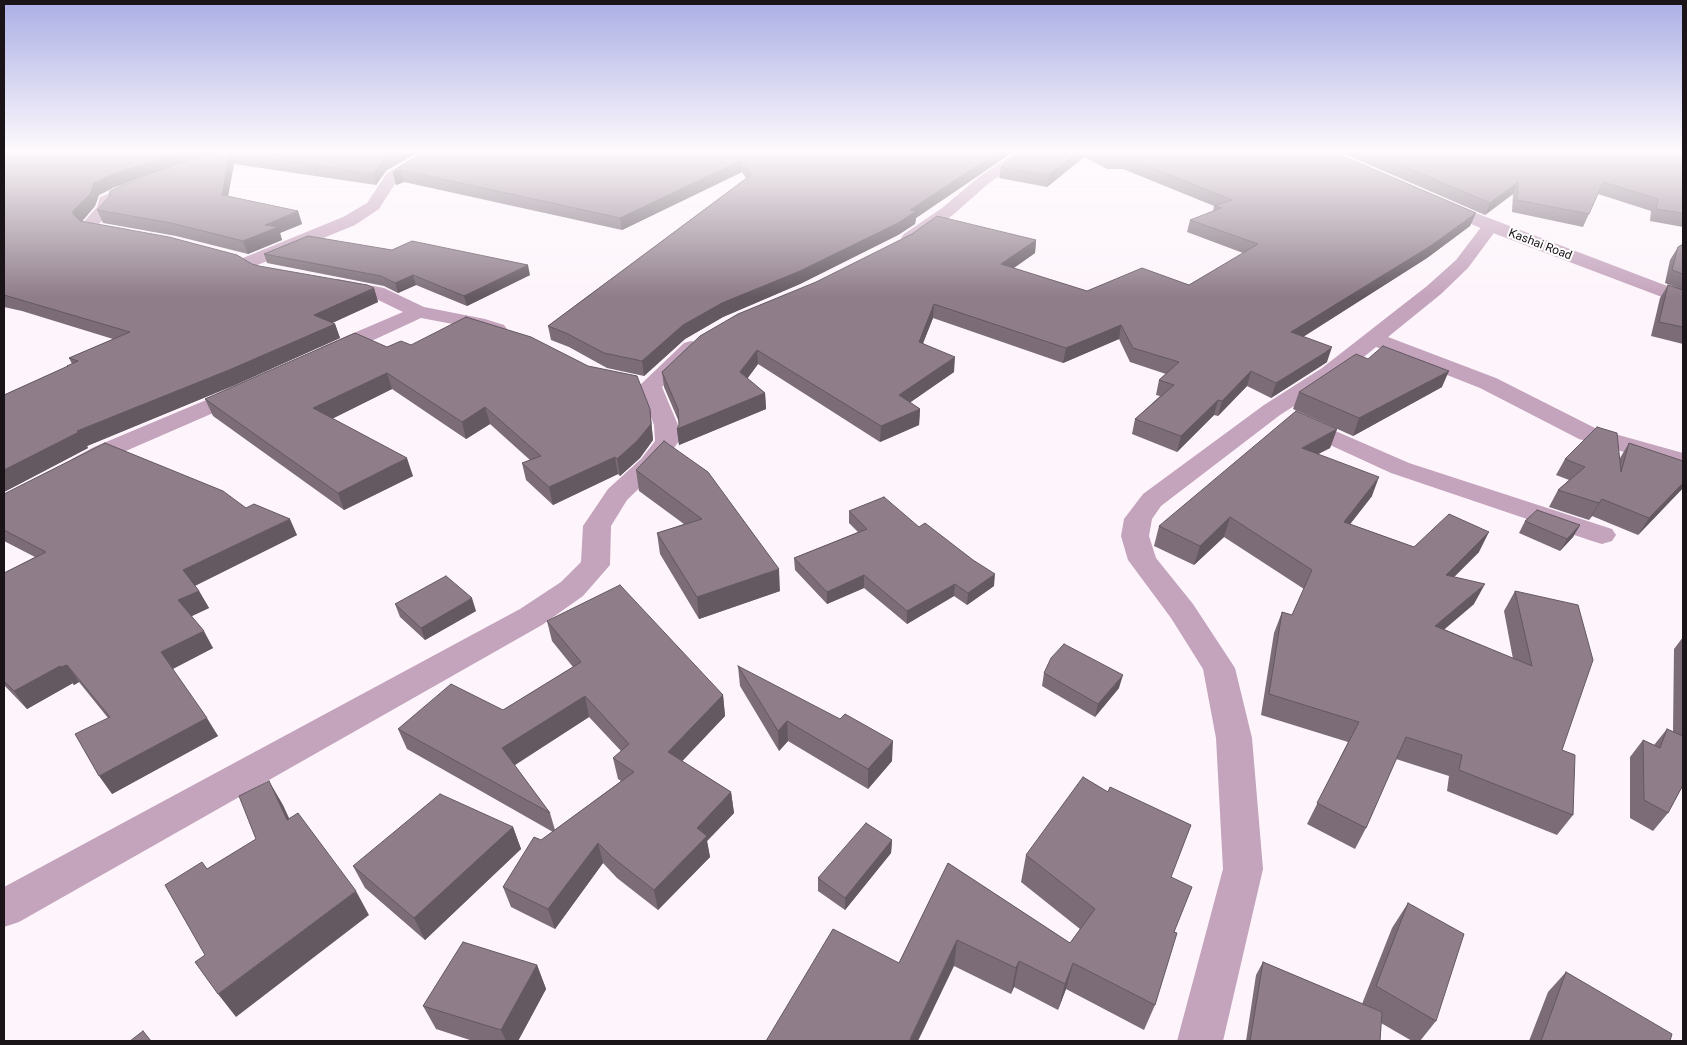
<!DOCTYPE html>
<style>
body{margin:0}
#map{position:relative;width:1687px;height:1045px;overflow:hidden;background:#fdf5fb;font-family:Roboto,sans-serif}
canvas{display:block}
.frame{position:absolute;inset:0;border:5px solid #1a1318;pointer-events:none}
</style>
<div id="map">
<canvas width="1687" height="1045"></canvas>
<div class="frame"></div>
</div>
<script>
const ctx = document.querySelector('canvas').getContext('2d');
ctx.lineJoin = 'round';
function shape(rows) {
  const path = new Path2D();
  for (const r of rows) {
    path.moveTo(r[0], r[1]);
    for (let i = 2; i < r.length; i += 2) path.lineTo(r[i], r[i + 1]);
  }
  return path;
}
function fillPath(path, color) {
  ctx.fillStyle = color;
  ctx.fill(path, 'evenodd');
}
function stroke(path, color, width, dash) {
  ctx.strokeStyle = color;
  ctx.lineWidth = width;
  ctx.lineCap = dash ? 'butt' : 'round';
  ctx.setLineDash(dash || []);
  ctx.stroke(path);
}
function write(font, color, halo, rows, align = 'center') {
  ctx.font = font + ' Roboto,sans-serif';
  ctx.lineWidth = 4;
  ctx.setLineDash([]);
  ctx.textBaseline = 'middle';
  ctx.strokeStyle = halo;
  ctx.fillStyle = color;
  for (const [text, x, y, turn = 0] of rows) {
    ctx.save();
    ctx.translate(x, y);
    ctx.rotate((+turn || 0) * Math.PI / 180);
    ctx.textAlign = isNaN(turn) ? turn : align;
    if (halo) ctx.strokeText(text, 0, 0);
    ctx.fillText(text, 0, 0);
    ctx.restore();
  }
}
fillPath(shape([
 [427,150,445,150,398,179,379,209,355,225,255,266,249,267,243,266,240,262,243,258,343,217,367,203,387,173,427,150],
 [1020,150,1037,150,989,183,954,214,916,242,910,243,904,242,901,238,904,234,942,208,979,177,1020,150],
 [142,180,147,182,150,185,147,188,114,203,113,208,99,224,128,229,131,233,128,237,122,238,93,233,83,229,81,225,97,207,100,197,142,180],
 [1491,221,1497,222,1499,226,1468,268,1441,294,1388,337,1496,378,1597,429,1683,453,1683,469,1579,439,1480,388,1376,347,1338,378,1280,415,1161,506,1152,519,1149,536,1156,558,1193,604,1235,668,1252,738,1263,869,1223,1041,1177,1041,1223,869,1216,738,1203,669,1171,618,1128,560,1121,536,1124,519,1143,494,1264,405,1322,368,1427,286,1456,260,1485,222,1491,221],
 [338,279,384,288,424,307,485,319,504,325,507,329,504,333,497,335,474,328,421,318,337,357,329,358,321,357,318,352,321,347,403,312,372,297,331,289,329,285,331,281,338,279],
 [691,341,698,343,702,347,662,387,678,425,679,441,659,469,627,500,611,526,610,565,583,596,542,625,19,922,4,927,4,887,520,609,561,582,581,562,583,526,608,489,641,459,655,441,654,425,639,386,684,343,691,341],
 [242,385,250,387,253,392,250,397,112,457,90,469,81,472,72,469,68,464,72,459,94,447,242,385],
 [1301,416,1409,463,1612,529,1616,535,1612,541,1602,544,1592,541,1391,473,1293,428,1289,423,1293,418,1301,416]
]), '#c4a3bc');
fillPath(shape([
 [1439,199,1683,292,1683,305,1485,230,1433,207,1431,204,1433,201,1439,199]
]), '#c4a3bc');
fillPath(shape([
 [4,150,113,188,99,195,95,206,82,221,259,266,374,288,378,302,332,323,335,324,340,338,235,385,87,446,88,448,4,492,4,395,68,367,67,366,72,364,69,358,113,339,22,311,4,307],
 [227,150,386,171,376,185,234,164,228,196,298,211,302,224,280,233,282,240,248,254,176,236,103,223,97,210],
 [427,150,1016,150,916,218,915,224,898,235,800,284,723,317,685,339,644,376,607,368,569,347,551,340,548,326,746,178,742,172,622,230,404,182,396,185,393,173],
 [1024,150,1329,150,1476,213,1470,226,1427,258,1303,337,1327,362,1321,366,1271,398,1247,386,1218,416,1214,415,1177,452,1132,434,1135,419,1160,396,1156,395,1159,380,1166,374,1130,362,1119,339,1063,363,933,318,923,343,954,372,910,402,920,409,919,425,880,442,758,364,747,379,765,393,766,409,679,445,677,429,679,425,679,422,664,387,662,372,1036,240,1035,253,1013,268,1087,291,1189,285,1243,253,1187,232,1190,220,1213,211,1214,206,1123,169,1107,169,1084,157,1047,187,999,178,1001,167],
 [1335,150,1683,150,1683,227,1650,221,1651,211,1598,194,1583,227,1512,212,1513,194,1485,215],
 [1683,244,1683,344,1651,336,1660,298,1668,285,1678,288,1665,283,1670,260,1678,247],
 [264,254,530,275,467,306,416,285,398,293,384,286,267,263],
 [411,345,650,409,653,440,640,458,620,476,618,474,553,505,526,480,522,463,530,460,490,424,466,439,392,389,332,419,413,476,344,510,213,416,205,399,387,347],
 [1368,359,1442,387,1353,436,1293,409,1299,392],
 [1337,429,1330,448,1318,454,1372,496,1350,524,1414,547,1479,552,1454,577,1474,604,1444,629,1513,659,1504,611,1515,591,1562,750,1573,815,1557,835,1447,791,1449,776,1396,759,1366,828,1355,849,1307,824,1348,742,1261,715,1274,633,1282,612,1292,615,1304,589,1224,537,1194,565,1154,546,1159,526],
 [664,441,780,591,699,619,660,554,657,533,684,524,639,491,636,470],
 [1629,443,1683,488,1638,535,1592,516,1589,520,1549,507,1558,490,1569,480,1556,475,1565,459,1620,458],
 [4,494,246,508,297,535,195,586,199,591,209,608,191,616,213,648,172,669,218,736,112,794,108,718,79,682,74,685,73,683,27,709,4,685,4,573,35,557,4,541],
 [849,511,919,527,994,586,967,605,954,596,907,624,864,588,827,604,795,570,794,558,858,532,849,523],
 [1525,521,1580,525,1573,537,1560,551,1519,533],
 [395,604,476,611,425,640,400,617],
 [547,621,723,695,725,716,682,761,731,792,734,813,707,841,710,857,658,910,617,878,603,863,555,929,511,907,503,887,553,832,407,749,398,729,503,710,573,667,552,641],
 [589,717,621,751,613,758,618,779,621,781,555,830,550,813,514,765],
 [1683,637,1683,785,1668,813,1653,831,1630,818,1630,757,1643,740,1654,745,1667,729,1673,732,1674,649],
 [738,666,892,761,868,789,788,741,779,751,740,686],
 [1044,673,1119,688,1095,717,1042,686],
 [513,827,521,849,425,940,365,888,353,866],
 [892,840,891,853,845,910,818,891,818,878],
 [1026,855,1172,877,1174,932,1155,1005,1144,1030,1066,989,1058,1010,1014,987,1011,994,954,966,899,963,948,863,1070,943,1080,929,1021,882],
 [1408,903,1436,1021,1420,1041,1412,1041,1381,1023,1380,1041,1246,1041,1256,975,1263,962,1362,1004,1392,928],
 [537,965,546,989,518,1041,473,1041,436,1029,423,1006],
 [1566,972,1670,1041,1529,1041,1548,992]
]), '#7b6c77');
fillPath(shape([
 [186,150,223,150,113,188,99,195,95,206,80,224,73,214,73,211,94,183,108,176],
 [400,150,422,150,386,171,376,185,373,174,383,160],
 [1001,150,1016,150,916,218,915,224,898,235,800,284,723,317,685,339,644,376,642,361,683,325,722,303,910,210],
 [1079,150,1084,150,1084,157,1047,187,1049,175],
 [230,152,234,164,226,207,222,195],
 [742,160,742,172,622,230,620,218],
 [401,170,404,182,396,185,393,173],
 [1518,182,1513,194,1485,215,1490,203],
 [298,211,302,224,280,233,282,240,248,254,243,241,265,225],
 [1476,213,1470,226,1427,258,1287,347,1291,332],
 [1036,240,1035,253,1000,278,1001,264],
 [528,265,530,275,467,306,464,296],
 [413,275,416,285,398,293,395,283],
 [374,288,378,302,319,329,314,315],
 [934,304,933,318,918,356,919,342],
 [335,324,340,338,235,385,87,446,88,448,4,492,4,470,77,431],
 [1121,325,1119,339,1063,363,1066,348],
 [1332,347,1327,362,1321,366,1271,398,1276,383],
 [757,350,758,364,741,387,740,372],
 [955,357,954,372,898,411,899,395],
 [1251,371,1247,386,1218,416,1222,401],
 [1449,371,1442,387,1353,436,1359,418],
 [387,373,392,389,319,425,313,408],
 [765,393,766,409,679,445,677,429],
 [1218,400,1214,415,1177,452,1181,436],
 [485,407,490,424,466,439,462,422],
 [650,409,653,440,640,458,620,476,617,459],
 [920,409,919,425,880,442,881,426],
 [1337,429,1330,448,1295,466,1302,448],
 [615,457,618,474,553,505,549,487],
 [407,458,413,476,344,510,338,493],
 [1379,477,1372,496,1337,541,1344,522],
 [1683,483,1683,488,1638,535,1649,518],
 [1602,499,1592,516,1589,520,1599,503],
 [1230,517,1224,537,1194,565,1200,546],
 [290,519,297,535,192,587,183,570],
 [1580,525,1573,537,1560,551,1567,539],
 [1489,532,1479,552,1436,595,1446,575],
 [779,569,780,591,699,619,697,597],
 [995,574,994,586,967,605,968,593],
 [864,575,864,588,827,604,827,592],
 [955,584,954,596,907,624,907,611],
 [1485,584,1474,604,1425,646,1435,626],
 [199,591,209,608,188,618,178,600],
 [472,598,476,611,425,640,421,628],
 [204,631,213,648,171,670,161,652],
 [67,665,79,682,74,685,61,667],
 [60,666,73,683,27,709,14,691],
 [1123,675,1119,688,1095,717,1098,704],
 [723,695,725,716,671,773,668,752],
 [585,696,589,717,509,769,502,748],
 [207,718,218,736,112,794,99,776],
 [787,721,788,741,779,751,778,731],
 [893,741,892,761,868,789,868,769],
 [269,781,283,805,301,844,287,820],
 [731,792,734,813,707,841,710,857,658,910,654,890,697,828],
 [513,827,521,849,425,940,414,918],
 [892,840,891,853,845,910,845,898],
 [598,843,603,863,555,929,548,909],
 [356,891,369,915,236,1017,218,994],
 [957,940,954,966,918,1041,910,1041,910,1039],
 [1019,961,1014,987,1011,994,1016,968],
 [1073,963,1066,989,1058,1010,1065,984],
 [537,965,546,989,518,1041,506,1041,501,1030]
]), '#645861');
const building = shape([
 [4,150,186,150,108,176,94,183,90,194,73,211,73,214,80,221,169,237,237,255,252,264,259,266,367,285,374,288,314,315,335,324,229,370,77,431,79,432,4,470,4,395,68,366,67,366,78,361,69,358,130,332,4,295,4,150],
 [226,150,400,150,383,160,373,174,230,152,222,195,298,211,265,225,278,227,243,241,171,223,97,210,109,197,110,191,121,186,226,150],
 [427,150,1001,150,910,210,916,211,898,223,800,271,722,303,683,325,642,361,604,353,566,333,548,326,751,175,742,160,620,218,401,170,393,173,396,169,427,150],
 [1024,150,1079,150,1049,175,1001,167,1024,150],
 [1094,150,1329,150,1476,213,1432,245,1291,332,1332,347,1326,352,1276,383,1251,371,1222,401,1218,400,1181,436,1135,419,1174,385,1159,380,1179,362,1133,348,1121,325,1066,348,934,304,919,342,955,357,899,395,920,409,881,426,757,350,740,372,765,393,677,429,679,425,678,409,662,372,700,336,738,314,816,282,912,234,937,216,1036,240,1001,264,1087,291,1142,268,1189,285,1258,244,1190,220,1221,208,1214,206,1232,200,1125,157,1109,158,1094,150],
 [1365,150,1683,150,1683,213,1656,209,1658,199,1603,182,1589,214,1517,200,1518,182,1490,203,1365,150],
 [308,236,392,250,412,241,528,265,464,296,413,275,395,283,381,276,264,254,308,236],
 [1683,244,1683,274,1672,270,1678,247,1683,244],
 [1668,285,1683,290,1683,327,1659,322,1668,285],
 [466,317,531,337,588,366,637,376,650,409,651,424,637,441,617,459,615,457,549,487,522,463,541,456,485,407,462,422,387,373,313,408,407,458,338,493,205,399,355,333,387,347,401,341,411,345,466,317],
 [1383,346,1449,371,1359,418,1299,392,1356,354,1368,359,1383,346],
 [1296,411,1337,429,1302,448,1379,477,1344,522,1414,547,1449,514,1489,532,1446,575,1485,584,1435,626,1532,666,1515,591,1578,605,1593,660,1562,750,1575,755,1573,815,1459,770,1462,755,1406,737,1366,828,1317,803,1359,722,1269,694,1282,612,1292,615,1312,570,1230,517,1200,546,1159,526,1296,411],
 [1597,427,1617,433,1621,472,1629,443,1683,461,1683,483,1649,518,1602,499,1599,503,1558,490,1585,467,1565,459,1597,427],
 [664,441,708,472,779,569,697,597,657,533,702,519,636,470,664,441],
 [105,443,223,491,246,508,254,504,290,519,183,570,199,591,178,600,204,631,161,652,207,718,99,776,75,734,110,717,67,665,61,667,60,666,14,691,4,681,4,573,46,552,4,530,4,494,105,443],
 [884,497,919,527,925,523,973,560,995,574,968,593,955,584,907,611,864,575,827,592,794,558,867,529,849,511,884,497],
 [1537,510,1580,525,1567,539,1525,521,1537,510],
 [446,576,472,598,421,628,395,604,446,576],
 [620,585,723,695,668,752,731,792,697,828,707,836,654,890,612,857,598,843,548,909,503,887,534,837,541,840,634,772,613,758,629,744,585,696,502,748,550,813,398,729,451,684,503,710,581,662,547,621,620,585],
 [1064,644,1123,675,1098,704,1044,673,1051,658,1064,644],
 [738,666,840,719,845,714,893,741,868,769,787,721,778,731,738,666],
 [1667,729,1683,736,1683,785,1668,813,1644,800,1643,740,1660,748,1667,729],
 [1083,777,1108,792,1110,787,1191,825,1171,877,1192,887,1174,932,1177,933,1155,1005,1073,963,1065,984,1019,961,1016,968,957,940,910,1039,914,1041,766,1041,833,929,899,963,948,863,1070,943,1095,909,1026,855,1083,777],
 [269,781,287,820,298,813,356,891,218,994,195,962,205,955,165,885,202,862,207,869,256,839,239,796,269,781],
 [440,794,513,827,414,918,353,866,440,794],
 [866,823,892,840,845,898,818,878,866,823],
 [1408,903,1464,934,1436,1021,1376,986,1408,903],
 [463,942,537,965,501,1030,423,1006,463,942],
 [1263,962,1382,1012,1380,1041,1250,1041,1263,962],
 [1566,972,1672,1034,1670,1041,1541,1041,1566,972],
 [143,1031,151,1041,130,1041,143,1031]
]);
fillPath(building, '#8f7d8a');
stroke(building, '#645861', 1);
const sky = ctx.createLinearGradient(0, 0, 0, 297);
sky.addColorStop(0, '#abaee5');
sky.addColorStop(0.51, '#fefafd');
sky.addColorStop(1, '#fefafd00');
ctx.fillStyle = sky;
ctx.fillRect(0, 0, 1687, 297);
write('12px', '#1a1318', '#fff', [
 ["Kashai Road",1540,245,21]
]);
</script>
